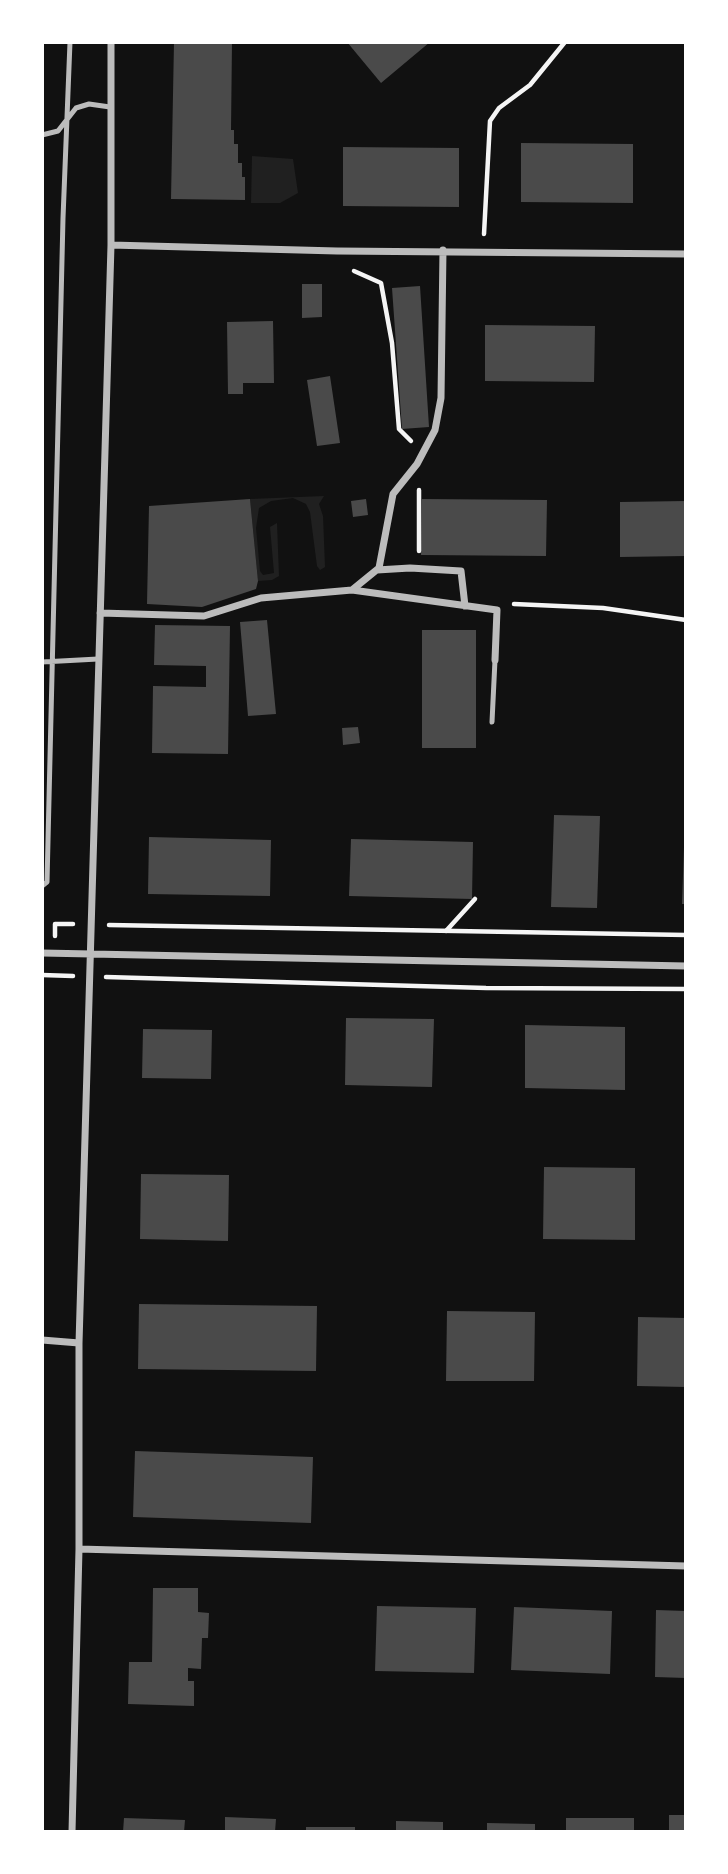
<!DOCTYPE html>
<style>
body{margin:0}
#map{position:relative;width:728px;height:1874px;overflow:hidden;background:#111;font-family:Ubuntu,sans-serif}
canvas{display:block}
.frame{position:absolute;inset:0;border:44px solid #fff;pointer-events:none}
</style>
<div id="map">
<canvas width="728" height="1874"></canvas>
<div class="frame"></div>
</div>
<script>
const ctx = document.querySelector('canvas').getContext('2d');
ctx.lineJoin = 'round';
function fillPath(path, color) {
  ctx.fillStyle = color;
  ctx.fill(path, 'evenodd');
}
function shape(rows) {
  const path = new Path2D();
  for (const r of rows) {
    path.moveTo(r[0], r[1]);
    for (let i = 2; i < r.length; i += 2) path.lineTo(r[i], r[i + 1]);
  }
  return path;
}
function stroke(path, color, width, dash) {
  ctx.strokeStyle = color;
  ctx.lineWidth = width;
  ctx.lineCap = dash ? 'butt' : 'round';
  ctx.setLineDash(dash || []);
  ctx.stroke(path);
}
fillPath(shape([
 [252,156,293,159,298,193,280,203,251,203],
 [324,496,319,504,323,516,325,567,320,570,317,566,310,512,306,504,293,498,271,501,259,508,256,528,260,571,263,575,274,573,270,527,277,523,279,576,272,580,258,581,250,499]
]), '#202020');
fillPath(shape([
 [174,42,232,42,231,130,234,130,234,144,238,144,238,163,242,163,242,177,245,177,245,200,171,199],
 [347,42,430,42,381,83],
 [521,143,633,144,633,203,521,202],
 [343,147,459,148,459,207,343,206],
 [302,284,322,284,322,317,302,318],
 [420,286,429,427,402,429,392,288],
 [273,321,274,383,243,383,243,394,228,394,227,322],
 [485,325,595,326,594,382,485,381],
 [330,376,340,443,317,446,307,380],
 [250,499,258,581,256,589,202,607,147,604,149,506],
 [366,499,368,515,353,517,351,501],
 [422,499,547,500,546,556,421,555],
 [686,501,686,556,620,557,620,502],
 [267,620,276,714,248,716,240,622],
 [155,625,230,626,228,754,152,753,153,686,206,687,206,666,154,665],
 [422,630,476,630,476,748,422,748],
 [358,727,360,743,343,745,342,728],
 [554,815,600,816,597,908,551,907],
 [149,837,271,840,270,896,148,894],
 [351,839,473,842,472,899,349,896],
 [684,847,686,847,686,904,682,904],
 [346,1018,434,1019,432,1087,345,1085],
 [525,1025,625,1027,625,1090,525,1088],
 [143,1029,212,1030,211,1079,142,1078],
 [544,1167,635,1168,635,1240,543,1239],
 [141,1174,229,1175,228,1241,140,1239],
 [139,1304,317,1306,316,1371,138,1369],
 [447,1311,535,1312,534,1381,446,1381],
 [638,1317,686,1318,686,1387,637,1386],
 [135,1451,313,1457,311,1523,133,1517],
 [153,1588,198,1588,198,1612,209,1613,208,1638,202,1638,201,1669,188,1668,188,1681,194,1681,194,1706,128,1704,129,1662,152,1662],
 [377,1606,476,1608,474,1673,375,1671],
 [514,1607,612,1611,610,1674,511,1670],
 [656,1610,686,1611,686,1678,655,1677],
 [669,1815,686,1815,686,1832,669,1832],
 [225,1817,276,1819,275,1832,225,1832],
 [124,1818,185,1820,184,1832,123,1832],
 [566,1818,634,1818,634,1832,566,1832],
 [396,1821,443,1822,443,1832,396,1832],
 [487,1823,535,1824,535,1832,487,1832],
 [306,1827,355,1827,355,1832,306,1832]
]), '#4a4a4a');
stroke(shape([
 [484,234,490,121,499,108,530,85,565,42],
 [354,271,381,283,392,343,399,429,411,441],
 [419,551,419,490],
 [514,604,603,608,686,620],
 [109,925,686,935],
 [446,931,475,899],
 [55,936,55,924,73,924],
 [42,975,73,976],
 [106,977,486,988,686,989]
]), '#f5f5f5', 4.5);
stroke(shape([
 [42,135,58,131,76,108,89,104,110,107],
 [42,662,98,659],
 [492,722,495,660],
 [42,886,47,882,63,218,70,42]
]), '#bcbcbc', 5);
stroke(shape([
 [111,245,337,251,686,254],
 [377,570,410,568,461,571,465,606],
 [352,590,379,568,393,494,417,464,435,430,441,398,443,250],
 [100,613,204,616,261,598,352,590,497,610,495,660],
 [42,953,686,966],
 [42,1340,79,1343],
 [79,1549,686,1566],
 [72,1832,79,1549,79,1343,111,245,111,42]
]), '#bcbcbc', 7);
</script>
